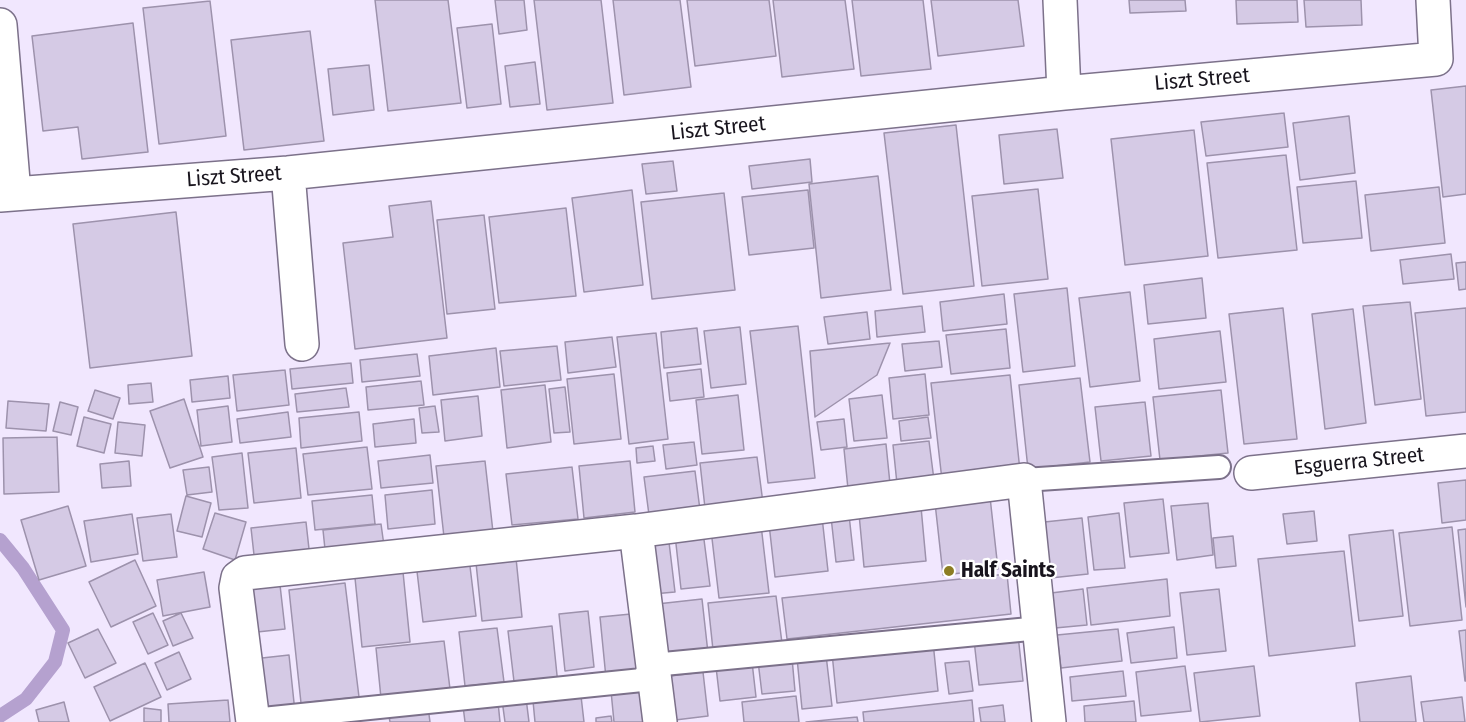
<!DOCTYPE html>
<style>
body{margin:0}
canvas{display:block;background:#f1e7fe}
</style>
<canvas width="1466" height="722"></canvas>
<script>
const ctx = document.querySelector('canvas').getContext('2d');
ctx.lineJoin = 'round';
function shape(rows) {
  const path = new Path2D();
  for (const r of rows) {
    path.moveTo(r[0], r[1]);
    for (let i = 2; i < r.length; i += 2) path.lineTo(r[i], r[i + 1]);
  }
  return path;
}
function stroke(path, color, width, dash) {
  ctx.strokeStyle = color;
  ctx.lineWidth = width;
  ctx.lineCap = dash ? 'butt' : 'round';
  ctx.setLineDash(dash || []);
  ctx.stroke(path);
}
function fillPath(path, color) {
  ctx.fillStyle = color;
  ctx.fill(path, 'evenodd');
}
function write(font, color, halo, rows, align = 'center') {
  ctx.font = font + ' "Fira Sans Condensed",sans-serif';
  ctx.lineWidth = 4.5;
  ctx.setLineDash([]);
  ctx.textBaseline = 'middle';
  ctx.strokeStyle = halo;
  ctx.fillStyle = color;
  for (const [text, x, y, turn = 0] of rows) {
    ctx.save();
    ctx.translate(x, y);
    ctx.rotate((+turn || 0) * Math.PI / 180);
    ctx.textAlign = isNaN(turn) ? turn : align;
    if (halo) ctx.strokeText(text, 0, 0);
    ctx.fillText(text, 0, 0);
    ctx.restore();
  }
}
stroke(shape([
 [0,540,23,568,63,630,55,662,26,699,0,716]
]), '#b5a1cf', 14);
const building = shape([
 [375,0,448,0,461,103,388,111,375,0],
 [495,0,524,0,527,30,499,34,495,0],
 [534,0,601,0,613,103,547,110,534,0],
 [613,0,680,0,691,87,624,95,613,0],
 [687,0,769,0,776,56,695,66,687,0],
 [773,0,845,0,854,69,782,77,773,0],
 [852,0,923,0,931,69,861,76,852,0],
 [931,0,1018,0,1024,46,938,56,931,0],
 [1129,0,1185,0,1186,11,1130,13,1129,0],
 [1236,0,1297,0,1298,22,1237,24,1236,0],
 [1304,0,1361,0,1362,25,1306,27,1304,0],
 [210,1,226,136,159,144,143,8,210,1],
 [133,23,148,152,82,159,78,127,43,131,32,36,133,23],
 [492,24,501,104,467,108,457,28,492,24],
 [310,31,324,141,244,150,231,40,310,31],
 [535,62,540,104,510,107,505,66,535,62],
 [369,65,374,110,333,115,328,69,369,65],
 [1466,86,1466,194,1443,197,1431,90,1466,86],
 [1284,113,1288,147,1206,156,1201,122,1284,113],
 [1349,116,1355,173,1300,180,1293,123,1349,116],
 [956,125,974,286,903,294,884,133,956,125],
 [1057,129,1063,178,1004,184,999,135,1057,129],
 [1194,130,1208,256,1125,265,1111,139,1194,130],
 [1286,155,1297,250,1218,258,1207,163,1286,155],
 [810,159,812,182,752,189,749,166,810,159],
 [673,161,677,191,646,194,642,164,673,161],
 [878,176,891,290,821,298,809,184,878,176],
 [1356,181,1362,238,1303,243,1297,187,1356,181],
 [1439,187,1445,243,1371,251,1365,195,1439,187],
 [1038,189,1048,279,982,286,972,196,1038,189],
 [632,190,643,285,584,292,572,198,632,190],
 [808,190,814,248,749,255,742,197,808,190],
 [724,193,735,290,652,299,641,202,724,193],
 [431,201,447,338,355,349,343,243,393,237,389,206,431,201],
 [566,208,576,296,499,303,489,217,566,208],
 [176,212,192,356,90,368,73,224,176,212],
 [484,215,495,309,447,314,437,220,484,215],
 [1451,254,1454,279,1403,284,1400,260,1451,254],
 [1466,262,1466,289,1459,290,1456,263,1466,262],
 [1202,278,1206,318,1148,324,1144,285,1202,278],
 [1067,288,1075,366,1023,372,1014,294,1067,288],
 [1130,292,1140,381,1090,387,1079,298,1130,292],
 [1004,294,1007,324,943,331,940,302,1004,294],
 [1410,302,1421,399,1375,405,1363,306,1410,302],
 [922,306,925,332,877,337,875,311,922,306],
 [1283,308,1297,439,1244,444,1229,314,1283,308],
 [1466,308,1466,412,1426,416,1415,313,1466,308],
 [1353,309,1366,423,1325,429,1312,314,1353,309],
 [867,312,870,339,828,344,824,317,867,312],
 [798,326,815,478,768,483,750,331,798,326],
 [740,327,746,384,711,388,704,331,740,327],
 [697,328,701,364,664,368,661,332,697,328],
 [1006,329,1010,368,951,374,946,335,1006,329],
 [1220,331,1226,382,1159,389,1154,339,1220,331],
 [656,333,668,439,629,444,617,337,656,333],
 [612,337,616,367,568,373,565,342,612,337],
 [939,341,942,367,905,371,902,344,939,341],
 [890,343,877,375,815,417,810,351,890,343],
 [557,346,561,380,504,386,500,351,557,346],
 [496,348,500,387,433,395,429,356,496,348],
 [417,354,420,376,362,382,360,360,417,354],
 [351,363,353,383,292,389,290,369,351,363],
 [701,369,704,397,670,401,667,373,701,369],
 [285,370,289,405,237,411,233,375,285,370],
 [614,374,621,439,574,444,567,379,614,374],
 [925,374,929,415,893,419,889,378,925,374],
 [1010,375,1020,471,942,480,931,383,1010,375],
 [228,376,230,398,192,402,190,380,228,376],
 [1080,378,1090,462,1028,469,1019,385,1080,378],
 [421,381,424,405,368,410,366,387,421,381],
 [151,383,153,402,129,404,128,385,151,383],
 [545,385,551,442,507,448,501,390,545,385],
 [565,387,570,432,554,433,549,389,565,387],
 [346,388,349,407,297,412,295,394,346,388],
 [95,390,120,398,113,419,88,411,95,390],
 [1221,390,1228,453,1160,460,1153,397,1221,390],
 [738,395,744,450,702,454,696,400,738,395],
 [882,395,887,438,854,441,849,399,882,395],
 [478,396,482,436,445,441,441,400,478,396],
 [184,399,203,457,170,468,150,411,184,399],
 [8,401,49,404,46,431,6,428,8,401],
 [60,402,78,407,71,435,53,431,60,402],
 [1145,402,1151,456,1101,461,1095,407,1145,402],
 [228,406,232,442,201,446,197,410,228,406],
 [435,406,439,432,422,433,419,408,435,406],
 [288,412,291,437,240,443,237,419,288,412],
 [359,412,362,441,301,448,299,418,359,412],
 [84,417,111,424,104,453,77,446,84,417],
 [928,417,931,438,901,441,899,421,928,417],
 [414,419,416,443,375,447,373,424,414,419],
 [844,419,847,447,821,450,817,422,844,419],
 [118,422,145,425,142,456,115,453,118,422],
 [57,437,59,492,4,494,3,438,57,437],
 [929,441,934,480,897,484,893,445,929,441],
 [694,442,697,465,666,469,663,445,694,442],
 [886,444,890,484,848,489,844,449,886,444],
 [653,446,655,461,637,463,636,448,653,446],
 [367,447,372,489,308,495,303,454,367,447],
 [296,448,301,498,254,503,248,453,296,448],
 [242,453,248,508,219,510,212,457,242,453],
 [430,455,433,483,381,488,378,461,430,455],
 [757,457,763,503,705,508,700,463,757,457],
 [129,461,131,486,102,488,100,464,129,461],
 [485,461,493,532,444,537,436,466,485,461],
 [630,461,635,512,584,518,579,466,630,461],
 [209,467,212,492,187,495,183,470,209,467],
 [572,467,578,519,512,525,506,474,572,467],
 [695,471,700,510,649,515,644,477,695,471],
 [1466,480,1466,520,1442,523,1438,483,1466,480],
 [432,490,435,524,388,529,385,495,432,490],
 [372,495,375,524,315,530,312,501,372,495],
 [186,496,211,503,202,537,177,531,186,496],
 [990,497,998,569,943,575,935,503,990,497],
 [1163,499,1169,553,1130,557,1124,503,1163,499],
 [1208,503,1213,555,1177,560,1171,506,1208,503],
 [68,506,86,566,39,580,21,520,68,506],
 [921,507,926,561,864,567,859,514,921,507],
 [1314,511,1317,541,1287,544,1283,514,1314,511],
 [215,513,246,522,235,560,203,549,215,513],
 [1119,513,1125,568,1094,570,1088,517,1119,513],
 [132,514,138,554,91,562,84,521,132,514],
 [171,514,177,557,143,561,137,518,171,514],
 [849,515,854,560,836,562,831,517,849,515],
 [822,517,828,571,775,577,769,524,822,517],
 [1082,518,1088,574,1041,579,1035,523,1082,518],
 [306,522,310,558,255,564,251,528,306,522],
 [381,524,385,553,326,559,323,530,381,524],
 [761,525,769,593,719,598,711,530,761,525],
 [1452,527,1462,620,1410,626,1399,533,1452,527],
 [1466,529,1466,607,1458,530,1466,529],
 [1393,530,1403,616,1359,621,1349,535,1393,530],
 [703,532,710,586,681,589,675,535,703,532],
 [668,534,675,592,653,594,647,536,668,534],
 [1233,536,1236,566,1216,568,1213,538,1233,536],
 [1344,551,1355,646,1269,656,1258,559,1344,551],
 [469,558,476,616,423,622,416,563,469,558],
 [516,558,522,617,482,621,476,563,516,558],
 [135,560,156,606,111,627,89,582,135,560],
 [204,572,210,607,163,616,157,580,204,572],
 [403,572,410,642,362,647,355,578,403,572],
 [1007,574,1011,614,787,639,782,598,1007,574],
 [1167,579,1170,616,1091,625,1087,588,1167,579],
 [345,583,359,697,301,703,289,590,345,583],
 [280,585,285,629,248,633,243,589,280,585],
 [1083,589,1087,625,1055,628,1051,593,1083,589],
 [1219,589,1226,651,1187,655,1180,593,1219,589],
 [776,596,782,643,713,650,708,603,776,596],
 [702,599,708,653,663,658,657,604,702,599],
 [588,611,594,667,565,671,559,614,588,611],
 [153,613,168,645,148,654,133,622,153,613],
 [181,613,193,638,173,646,163,621,181,613],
 [631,614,638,675,606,678,600,617,631,614],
 [552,626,558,685,515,690,508,631,552,626],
 [1174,627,1177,658,1131,663,1127,633,1174,627],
 [497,628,504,682,465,686,459,632,497,628],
 [98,629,116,663,85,678,68,643,98,629],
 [1118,629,1122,661,1061,668,1057,635,1118,629],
 [1466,630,1466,681,1465,681,1459,631,1466,630],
 [1018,635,1023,681,979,685,974,640,1018,635],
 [444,641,450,689,381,698,376,648,444,641],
 [933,642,938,691,837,703,832,653,933,642],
 [179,652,191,679,167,690,155,663,179,652],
 [289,655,295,712,259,716,253,659,289,655],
 [826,655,832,706,802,709,797,658,826,655],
 [792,658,795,691,762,694,758,661,792,658],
 [969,661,973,691,949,694,945,663,969,661],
 [752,662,756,697,720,701,716,667,752,662],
 [145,663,161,697,110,721,94,687,145,663],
 [1185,666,1191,711,1141,716,1136,672,1185,666],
 [1254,666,1260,716,1200,722,1194,673,1254,666],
 [1123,671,1126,696,1072,701,1070,677,1123,671],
 [703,672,708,716,667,721,662,677,703,672],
 [1411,676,1416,722,1360,722,1356,683,1411,676],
 [639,688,643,722,614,722,611,691,639,688],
 [581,696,584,722,535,722,533,701,581,696],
 [796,696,799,722,744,722,742,702,796,696],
 [1462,697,1465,722,1424,722,1421,702,1462,697],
 [526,698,529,722,505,722,502,700,526,698],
 [228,700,230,722,169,722,168,704,228,700],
 [972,700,974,722,864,722,863,712,972,700],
 [1134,701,1136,722,1085,722,1084,706,1134,701],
 [64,702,69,722,39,722,36,710,64,702],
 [498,702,500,722,465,722,463,706,498,702],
 [1003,705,1005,722,981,722,979,708,1003,705],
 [428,707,430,722,390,722,388,711,428,707],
 [144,708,161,710,161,722,144,722,144,708],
 [611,716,612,722,596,722,596,718,611,716],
 [857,717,858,722,806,722,857,717]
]);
fillPath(building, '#d5cae5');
stroke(building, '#9d92ac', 1.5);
const service = shape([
 [1024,480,1219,467],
 [253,720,642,680,653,665,1040,628]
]);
const minor = shape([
 [1060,0,1064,93],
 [0,25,14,193],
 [288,173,302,344],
 [0,195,288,173,1064,93,1436,59,1433,0],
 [1251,473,1466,451],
 [636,531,660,722],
 [253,722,236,588,238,578,245,573,636,531,1024,480,1049,722]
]);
stroke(service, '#7c718a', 26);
stroke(minor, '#7c718a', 36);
stroke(service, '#fff', 22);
stroke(minor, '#fff', 33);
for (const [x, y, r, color] of [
 [949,571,6,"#8c7d23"]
]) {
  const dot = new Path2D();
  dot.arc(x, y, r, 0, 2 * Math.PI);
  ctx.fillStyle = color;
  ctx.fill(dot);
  stroke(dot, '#fff', 2);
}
write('21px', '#18141d', '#fff', [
 ["Liszt Street",1202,80,-5],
 ["Liszt Street",718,129,-6],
 ["Liszt Street",234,177,-4],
 ["Esguerra Street",1359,462,-6]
]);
write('bold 21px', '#18141d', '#fff', [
 ["Half Saints",961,571]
], 'left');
</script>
